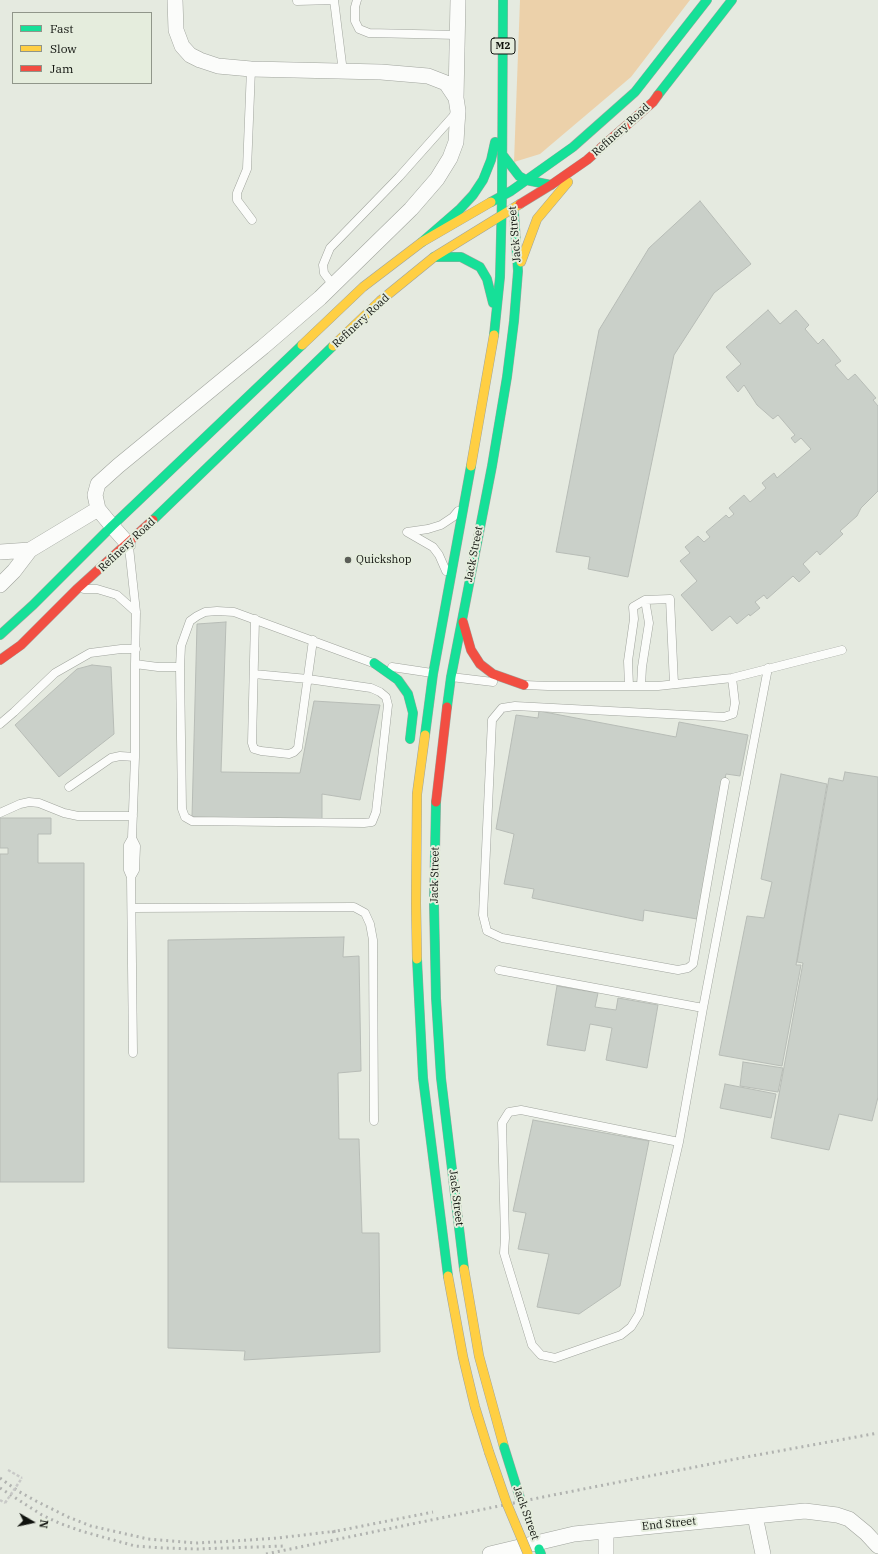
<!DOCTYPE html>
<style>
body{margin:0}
#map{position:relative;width:878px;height:1554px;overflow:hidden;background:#e5eae0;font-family:"IBM Plex Serif",serif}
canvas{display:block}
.legend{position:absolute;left:12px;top:12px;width:140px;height:72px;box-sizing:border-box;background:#e5eddd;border:1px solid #90968a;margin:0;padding:5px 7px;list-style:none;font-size:12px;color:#10130e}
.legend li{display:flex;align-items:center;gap:8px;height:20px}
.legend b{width:20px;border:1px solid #90968a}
.north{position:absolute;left:12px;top:1502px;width:40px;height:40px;-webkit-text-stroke:3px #e5eddd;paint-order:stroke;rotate:99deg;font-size:11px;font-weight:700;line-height:16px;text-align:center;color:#10130e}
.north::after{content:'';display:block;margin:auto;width:14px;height:18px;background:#10130e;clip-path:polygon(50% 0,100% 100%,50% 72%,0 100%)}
</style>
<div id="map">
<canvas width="878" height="1554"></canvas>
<ul class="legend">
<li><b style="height:5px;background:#16e098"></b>Fast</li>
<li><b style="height:5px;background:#ffcf43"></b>Slow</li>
<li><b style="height:5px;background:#f24e42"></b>Jam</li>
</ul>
<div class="north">N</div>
</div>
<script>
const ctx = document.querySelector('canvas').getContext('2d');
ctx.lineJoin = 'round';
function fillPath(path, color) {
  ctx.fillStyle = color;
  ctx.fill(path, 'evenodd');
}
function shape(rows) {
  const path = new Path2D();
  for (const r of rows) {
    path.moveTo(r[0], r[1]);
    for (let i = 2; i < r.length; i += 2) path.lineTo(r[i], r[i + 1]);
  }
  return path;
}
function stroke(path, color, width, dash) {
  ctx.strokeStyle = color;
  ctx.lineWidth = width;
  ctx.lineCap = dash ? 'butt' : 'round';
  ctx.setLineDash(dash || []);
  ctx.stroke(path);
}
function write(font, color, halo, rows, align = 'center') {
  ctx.font = font + ' "IBM Plex Serif",serif';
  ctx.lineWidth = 4;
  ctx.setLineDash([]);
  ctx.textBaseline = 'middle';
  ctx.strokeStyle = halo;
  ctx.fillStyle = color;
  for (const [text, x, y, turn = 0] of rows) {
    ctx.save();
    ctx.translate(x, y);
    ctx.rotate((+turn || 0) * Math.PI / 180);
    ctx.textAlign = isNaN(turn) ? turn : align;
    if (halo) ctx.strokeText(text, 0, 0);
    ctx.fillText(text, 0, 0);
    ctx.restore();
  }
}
fillPath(shape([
 [520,0,690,0,631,77,540,154,514,162]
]), '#ecd1aa');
const building = shape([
 [700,201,751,264,714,293,674,355,628,577,588,569,590,557,556,552,599,330,649,248,700,201],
 [768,310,780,324,796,310,809,325,805,329,818,344,823,339,841,361,835,365,848,380,855,374,876,398,873,400,878,406,878,491,861,508,857,516,840,531,843,534,820,555,817,551,803,564,810,572,799,582,793,576,767,599,764,595,755,602,760,608,750,616,749,614,737,624,730,616,712,631,681,595,697,581,680,561,690,553,685,547,698,536,704,542,710,537,706,532,726,515,729,518,734,514,729,508,744,495,750,502,766,488,762,483,774,473,777,478,811,449,801,438,795,443,791,438,795,435,778,415,773,419,757,405,744,385,738,392,726,377,741,364,726,347,768,310],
 [226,622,221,772,300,773,314,701,380,705,360,800,322,794,322,821,192,817,197,624,226,622],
 [92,665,111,667,114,734,59,777,15,725,77,669,92,665],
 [539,711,676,737,679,722,748,735,740,776,726,774,697,919,644,910,643,921,532,898,534,889,504,884,514,834,496,829,516,715,538,718,539,711],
 [845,772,878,777,878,1097,872,1121,839,1114,829,1150,771,1138,803,963,797,962,829,778,843,781,845,772],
 [781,774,827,784,796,965,801,965,782,1066,719,1055,747,916,764,918,772,882,761,879,781,774],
 [0,818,51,818,51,834,38,834,38,863,84,863,84,1182,0,1182,0,854,8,854,8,848,0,848,0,818],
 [344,937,343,957,359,956,361,1071,338,1073,339,1139,359,1139,362,1233,379,1233,380,1352,244,1360,245,1351,168,1348,168,940,344,937],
 [557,986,598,993,595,1007,616,1010,618,998,658,1005,647,1068,606,1060,612,1028,590,1024,585,1051,547,1045,557,986],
 [743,1062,783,1068,778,1092,740,1086,743,1062],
 [725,1084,776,1094,771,1118,720,1108,725,1084],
 [533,1120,649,1141,620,1286,579,1314,537,1307,549,1254,518,1249,526,1213,513,1211,533,1120]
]);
fillPath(building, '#cad0c9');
stroke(building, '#b7bcb6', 1);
const lane = shape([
 [357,0,355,7,355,21,359,29,369,33,458,35],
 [297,1,334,0,343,72],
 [251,69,247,169,237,193,237,200,252,220],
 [333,285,324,273,323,265,330,248,399,177,456,113],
 [129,547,136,612,135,664,158,667,180,667],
 [446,571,439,555,433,547,407,532,428,529,441,525,453,517,458,511],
 [84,589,97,589,117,595,136,612],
 [255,619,252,743,254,749,261,751,289,754,294,752,298,748,313,640],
 [392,667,432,673],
 [254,674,308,679,371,688,380,692,386,697,388,705,376,812,372,822,364,823,192,821,185,817,182,809,180,667,181,646,190,621,197,616,205,612,217,611,234,612,373,663],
 [451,677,493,682],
 [525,685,548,686,658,686,732,678,842,650],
 [629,686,628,661,634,619,633,607,645,600,670,599,674,684],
 [641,686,642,667,649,623,645,600],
 [0,724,14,712,55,673,90,653,121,649,136,649],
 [725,782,693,964,688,968,678,970,502,938,487,931,483,915,492,720,502,708,515,706,724,717,733,714,735,703,732,678],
 [69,787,111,758,120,756,135,757],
 [0,813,20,804,29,802,39,803,64,813,78,816,133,816],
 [131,877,128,870,128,845,132,838],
 [132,908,354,907,365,913,370,924,373,940,374,1121],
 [499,970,703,1008],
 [133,1053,131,877,135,870,136,846,132,838,135,757,135,664],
 [679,1142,521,1110,509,1112,502,1123,505,1238,504,1253,532,1345,541,1355,555,1358,621,1335,631,1327,639,1314,679,1142,703,1008,768,668]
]);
const street = shape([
 [456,98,458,0],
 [128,544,112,526,98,509,95,495,98,484,118,466,263,347,320,298,411,209,437,179,450,158,456,142,457,125,458,111,456,98,446,83,428,76,381,72,251,69,218,66,200,60,190,55,182,46,176,30,175,0],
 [0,552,30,550],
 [0,585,14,571,30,550,98,509],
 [755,1516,763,1554],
 [490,1554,574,1534,805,1511,837,1515,849,1519,866,1533,878,1546],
 [606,1554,606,1531]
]);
const fast = shape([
 [658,95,732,0],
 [502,154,519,176,526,180,551,185],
 [502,196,503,0],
 [491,202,511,191,573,147,635,92,707,0],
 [422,242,460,209,473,195,483,180,491,160,495,142],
 [434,257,461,257,480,267,487,279,493,303],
 [494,335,500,277,502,196],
 [153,520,333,346],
 [0,635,33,605,112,526,302,345],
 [374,663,398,680,408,694,413,713,410,739],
 [447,707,451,677,492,466,507,377,514,321,518,271,514,213],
 [425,735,433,674,471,466],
 [436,802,434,904,436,998,441,1078,464,1269],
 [417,959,423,1078,448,1276],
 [539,1549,541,1554]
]);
const slow = shape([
 [521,262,537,219,568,182],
 [302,345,363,287,422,242,491,202],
 [333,346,380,301,434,257,520,204],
 [471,466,494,335],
 [417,959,416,903,417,794,425,735],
 [464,1269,479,1356,504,1447],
 [448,1276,463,1357,475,1407,489,1452]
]);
const jam = shape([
 [520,204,551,185,587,160,653,102,658,95],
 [463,622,471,650,480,664,493,674,524,685],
 [0,660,21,645,77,589,153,520],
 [436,802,447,707]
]);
stroke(lane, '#a0a49d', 9);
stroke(street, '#a0a49d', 16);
stroke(fast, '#a0a49d', 10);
stroke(slow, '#a0a49d', 10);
stroke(jam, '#a0a49d', 10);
stroke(shape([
 [8,1470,22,1478],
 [0,1500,5,1503]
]), '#c8c9c7', 2.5, [3, 2]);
stroke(lane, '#fbfcfa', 8);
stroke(street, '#fbfcfa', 15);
stroke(fast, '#16e098', 9);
stroke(slow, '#ffcf43', 9);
stroke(jam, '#f24e42', 9);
stroke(shape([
 [0,1478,18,1491,36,1501,68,1517,91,1526,148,1539,196,1543,234,1541,278,1538,337,1531],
 [0,1488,42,1515,59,1523,81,1531,135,1546,163,1548,197,1549,285,1546],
 [332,1532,433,1512],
 [266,1554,543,1497,746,1457,878,1433]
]), '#b1b3b0', 3, [2, 4]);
const fastBridge = shape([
 [504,1447,520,1498]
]);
const slowBridge = shape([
 [489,1452,507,1504,528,1554]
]);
stroke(fastBridge, '#a0a49d', 10, []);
stroke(slowBridge, '#a0a49d', 10, []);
stroke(shape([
 [5,1503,22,1478]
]), '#c8c9c7', 2.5, [3, 2]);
stroke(fastBridge, '#16e098', 9);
stroke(slowBridge, '#ffcf43', 9);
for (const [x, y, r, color] of [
 [348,560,4,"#5b5e58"]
]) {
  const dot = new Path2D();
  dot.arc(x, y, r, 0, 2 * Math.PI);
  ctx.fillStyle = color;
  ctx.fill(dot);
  stroke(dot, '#e5eddd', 1.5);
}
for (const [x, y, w] of [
 [503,46,24]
]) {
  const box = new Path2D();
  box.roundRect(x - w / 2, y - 8, w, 16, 3);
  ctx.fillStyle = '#e5eddd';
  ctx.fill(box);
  stroke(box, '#10130e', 1);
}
write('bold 10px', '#10130e', null, [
 ["M2",503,46]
]);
write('11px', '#10130e', '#e5eddd', [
 ["Refinery Road",621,130,-42],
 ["Jack Street",515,234,-95],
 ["Refinery Road",361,321,-43],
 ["Refinery Road",127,545,-43],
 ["Jack Street",474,554,-79],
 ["Jack Street",435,875,-89],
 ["Jack Street",456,1198,83],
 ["Jack Street",526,1513,70],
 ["End Street",669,1524,-6]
]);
write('11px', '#10130e', '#e5eddd', [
 ["Quickshop",356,560]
], 'left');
</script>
